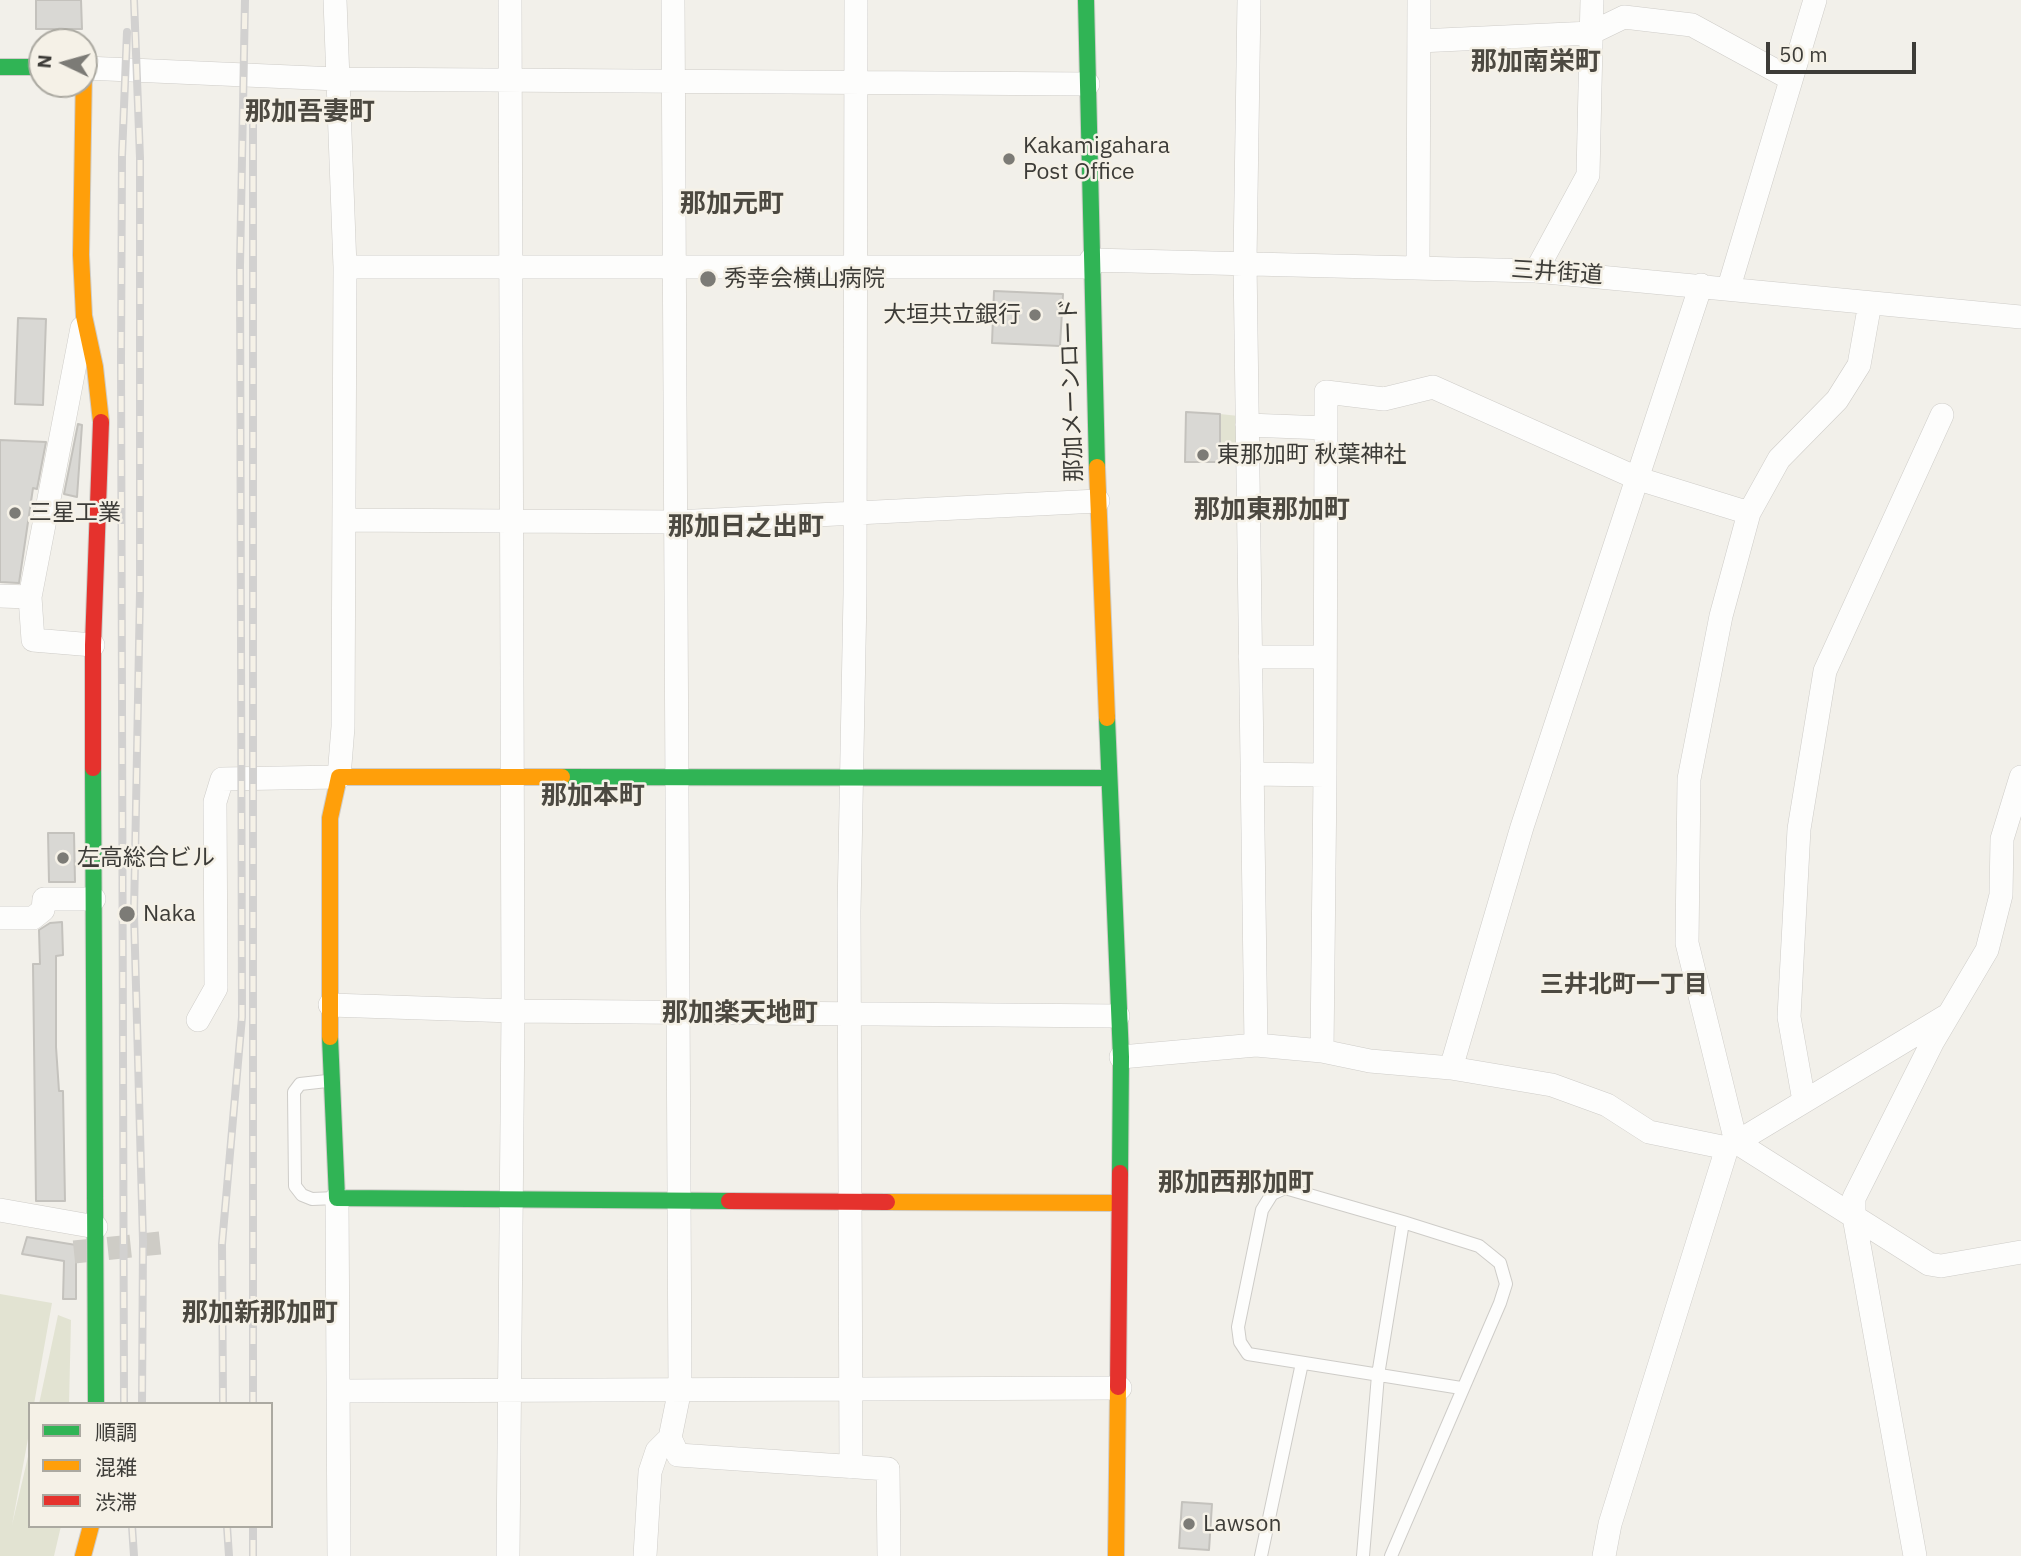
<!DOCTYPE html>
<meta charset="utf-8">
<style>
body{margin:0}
#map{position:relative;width:2021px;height:1556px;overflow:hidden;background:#f2f0ea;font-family:"IBM Plex Sans","Noto Sans JP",sans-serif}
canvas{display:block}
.legend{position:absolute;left:28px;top:1402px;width:245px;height:126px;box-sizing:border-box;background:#f5f1e7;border:2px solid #aba9a1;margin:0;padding:9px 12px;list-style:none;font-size:21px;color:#3d3c38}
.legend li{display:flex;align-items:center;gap:14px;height:35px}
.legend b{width:35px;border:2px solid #aba9a1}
.north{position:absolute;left:28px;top:28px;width:70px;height:70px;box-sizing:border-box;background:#f5f1e7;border:2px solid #aba9a1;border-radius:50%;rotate:275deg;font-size:19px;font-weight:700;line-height:28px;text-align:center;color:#3d3c38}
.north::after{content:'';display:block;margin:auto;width:24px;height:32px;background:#7c7b76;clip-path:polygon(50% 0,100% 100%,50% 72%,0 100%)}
.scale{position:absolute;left:1766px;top:42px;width:150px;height:32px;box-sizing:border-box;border:4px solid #3d3c38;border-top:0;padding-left:9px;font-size:21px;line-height:24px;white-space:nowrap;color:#3d3c38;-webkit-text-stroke:5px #f5f1e7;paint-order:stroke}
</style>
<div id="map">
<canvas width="2021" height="1556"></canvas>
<ul class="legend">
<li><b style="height:9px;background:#30b455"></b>順調</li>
<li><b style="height:9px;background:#ff9f0a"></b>混雑</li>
<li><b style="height:9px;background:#e5322d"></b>渋滞</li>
</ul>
<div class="north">N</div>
<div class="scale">50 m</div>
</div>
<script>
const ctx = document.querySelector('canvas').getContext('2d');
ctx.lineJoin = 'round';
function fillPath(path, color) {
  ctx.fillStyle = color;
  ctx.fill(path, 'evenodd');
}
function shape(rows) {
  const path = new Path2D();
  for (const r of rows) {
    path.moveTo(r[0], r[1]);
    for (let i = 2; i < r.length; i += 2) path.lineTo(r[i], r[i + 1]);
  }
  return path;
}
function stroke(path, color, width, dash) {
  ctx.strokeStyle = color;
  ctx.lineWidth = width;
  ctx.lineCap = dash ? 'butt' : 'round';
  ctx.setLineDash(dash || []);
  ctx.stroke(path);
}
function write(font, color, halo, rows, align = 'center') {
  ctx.font = font + ' "IBM Plex Sans","Noto Sans JP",sans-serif';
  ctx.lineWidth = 5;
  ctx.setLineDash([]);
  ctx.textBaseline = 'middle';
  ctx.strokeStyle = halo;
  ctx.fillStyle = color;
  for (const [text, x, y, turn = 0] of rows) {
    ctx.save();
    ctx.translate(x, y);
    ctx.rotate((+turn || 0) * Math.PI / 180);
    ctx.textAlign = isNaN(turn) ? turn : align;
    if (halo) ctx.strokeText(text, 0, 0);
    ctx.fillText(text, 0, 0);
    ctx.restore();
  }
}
fillPath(shape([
 [1220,414,1248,417,1249,463,1220,462],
 [0,1294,52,1303,34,1404,30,1404,30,1428,12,1525,30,1448,30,1526,61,1526,54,1556,0,1556],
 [58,1315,71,1320,69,1404,39,1404]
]), '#e2e3d2');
const building = shape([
 [36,0,81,0,82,29,36,29,36,0],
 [994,291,1063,294,1060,346,992,343,994,291],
 [18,318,46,319,43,405,15,404,18,318],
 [1186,412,1220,414,1220,462,1185,462,1186,412],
 [78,424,82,425,77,497,64,494,78,424],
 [0,440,46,442,37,489,33,488,19,583,0,582,0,440],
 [48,833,74,833,75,882,49,882,48,833],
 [62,922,63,955,56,956,56,1047,59,1091,63,1091,65,1201,36,1201,33,964,40,964,39,930,50,923,62,922],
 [27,1237,76,1245,76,1299,63,1299,64,1261,22,1254,27,1237],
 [1182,1502,1212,1504,1209,1550,1179,1548,1182,1502]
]);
fillPath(building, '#d9d8d4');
stroke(building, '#c4c2bd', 2);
stroke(shape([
 [74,1252,160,1243]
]), '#ceccc6', 23, [23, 11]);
const lane = shape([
 [327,1081,300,1084,294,1092,295,1186,302,1195,312,1199,336,1198],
 [1261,1556,1302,1363],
 [1363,1556,1378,1375,1403,1222],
 [1391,1556,1500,1303,1506,1284,1500,1263,1479,1246,1403,1222,1285,1188,1272,1194,1262,1210,1238,1327,1240,1342,1248,1354,1461,1388]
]);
const street = shape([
 [1249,0,1245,261,1256,1045],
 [1419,41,1591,33,1624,17,1692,25,1791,79],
 [85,68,337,79,1088,84],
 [1091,260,1536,271,2021,317],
 [1418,266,1419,0],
 [345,267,1091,267],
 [1536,271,1588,175,1592,0],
 [1729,287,1815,0],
 [1870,303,1859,365,1837,400,1779,459,1749,513,1721,616,1689,779,1687,943,1736,1142,1929,1264,1941,1266,2021,1252],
 [82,328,30,597,33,640,93,645],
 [1247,425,1326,428,1326,392,1384,399,1433,387,1639,479,1749,513],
 [344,520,675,522,1098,501],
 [0,596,30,597],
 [1250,657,1325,657],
 [1252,774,1325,775,1326,428],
 [0,918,33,918,43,910,44,899,94,899],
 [330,1005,513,1011,1118,1016],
 [198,1020,216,988,215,802,222,779,339,777,343,727,345,267,335,0],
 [1322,1051,1325,775],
 [1121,1057,1256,1045,1322,1051,1370,1061,1451,1068,1552,1085,1607,1105,1649,1132,1727,1148],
 [1451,1068,1522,827,1701,285],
 [1804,1101,1789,1017,1799,829,1825,671,1942,415],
 [337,1198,339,1556],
 [0,1210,96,1227],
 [339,1391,1120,1388],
 [670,1438,678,1455,888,1469,889,1556],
 [851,1467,849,911,855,594,856,0],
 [508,1556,513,1011,510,0],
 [645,1556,650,1472,657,1451,670,1438,680,1389,673,0],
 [1604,1556,1610,1524,1727,1148,1946,1016],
 [1915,1556,1854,1217,1854,1198,1932,1043,1987,950,2001,895,2002,839,2021,777]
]);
const fast = shape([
 [1086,0,1097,467],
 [0,67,42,67],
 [1107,718,1121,1057,1120,1173],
 [93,768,96,1404],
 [562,777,1109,778],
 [330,1037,337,1198,729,1201]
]);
const slow = shape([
 [84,68,81,255,84,316,95,367,101,422],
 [1097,467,1107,718],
 [330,1037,330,818,339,777,562,777],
 [887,1202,1119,1203],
 [83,1556,91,1526],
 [1116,1556,1118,1387]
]);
const jam = shape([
 [93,768,93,645,101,422],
 [729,1201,887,1202],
 [1118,1387,1120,1173]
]);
stroke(lane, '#ceccc8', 14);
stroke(street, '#ceccc8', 24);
stroke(fast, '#ceccc8', 18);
stroke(slow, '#ceccc8', 18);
stroke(jam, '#ceccc8', 18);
stroke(lane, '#fdfdfc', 12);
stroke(street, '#fdfdfc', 23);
stroke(fast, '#30b455', 16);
stroke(slow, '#ff9f0a', 16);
stroke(jam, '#e5322d', 16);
const rail = shape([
 [134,0,140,158,140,592,134,914,143,1241,142,1404],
 [253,112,253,1404],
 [124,1404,121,359,122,156,127,32],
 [223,1404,222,1244,242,1017,240,265,245,0],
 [132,1526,134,1556],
 [227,1526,229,1556],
 [253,1556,253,1526]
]);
stroke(rail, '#d2d1d0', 8);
stroke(rail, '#f5f1e7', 5, [16]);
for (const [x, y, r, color] of [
 [1009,159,7,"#7c7b76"],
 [708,279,9,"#7c7b76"],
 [1035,315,7,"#7c7b76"],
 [1203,455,7,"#7c7b76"],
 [15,513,7,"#7c7b76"],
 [63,858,7,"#7c7b76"],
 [127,914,9,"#7c7b76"],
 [1189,1524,7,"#7c7b76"]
]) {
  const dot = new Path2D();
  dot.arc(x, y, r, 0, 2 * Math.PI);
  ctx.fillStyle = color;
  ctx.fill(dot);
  stroke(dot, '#f5f1e7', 2.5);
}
write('23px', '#3d3c38', '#f5f1e7', [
 ["Kakamigahara",1023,146],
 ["Post Office",1023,172],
 ["秀幸会横山病院",724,279],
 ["大垣共立銀行",1021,315,"right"],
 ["東那加町 秋葉神社",1217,455],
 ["三星工業",29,513],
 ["左高総合ビル",77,858],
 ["Naka",143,914],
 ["Lawson",1203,1524]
], 'left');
write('23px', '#3d3c38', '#f5f1e7', [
 ["三井街道",1557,273,4],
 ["那加メーンロード",1072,390,-92]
]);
write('bold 24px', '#4c4941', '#f5f1e7', [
 ["三井北町一丁目",1624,985]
]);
write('bold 26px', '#4c4941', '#f5f1e7', [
 ["那加南栄町",1536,62],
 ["那加吾妻町",310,112],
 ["那加元町",732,204],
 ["那加東那加町",1272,510],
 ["那加日之出町",746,527],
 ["那加本町",593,796],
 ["那加楽天地町",740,1013],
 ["那加西那加町",1236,1183],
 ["那加新那加町",260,1313]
]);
</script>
